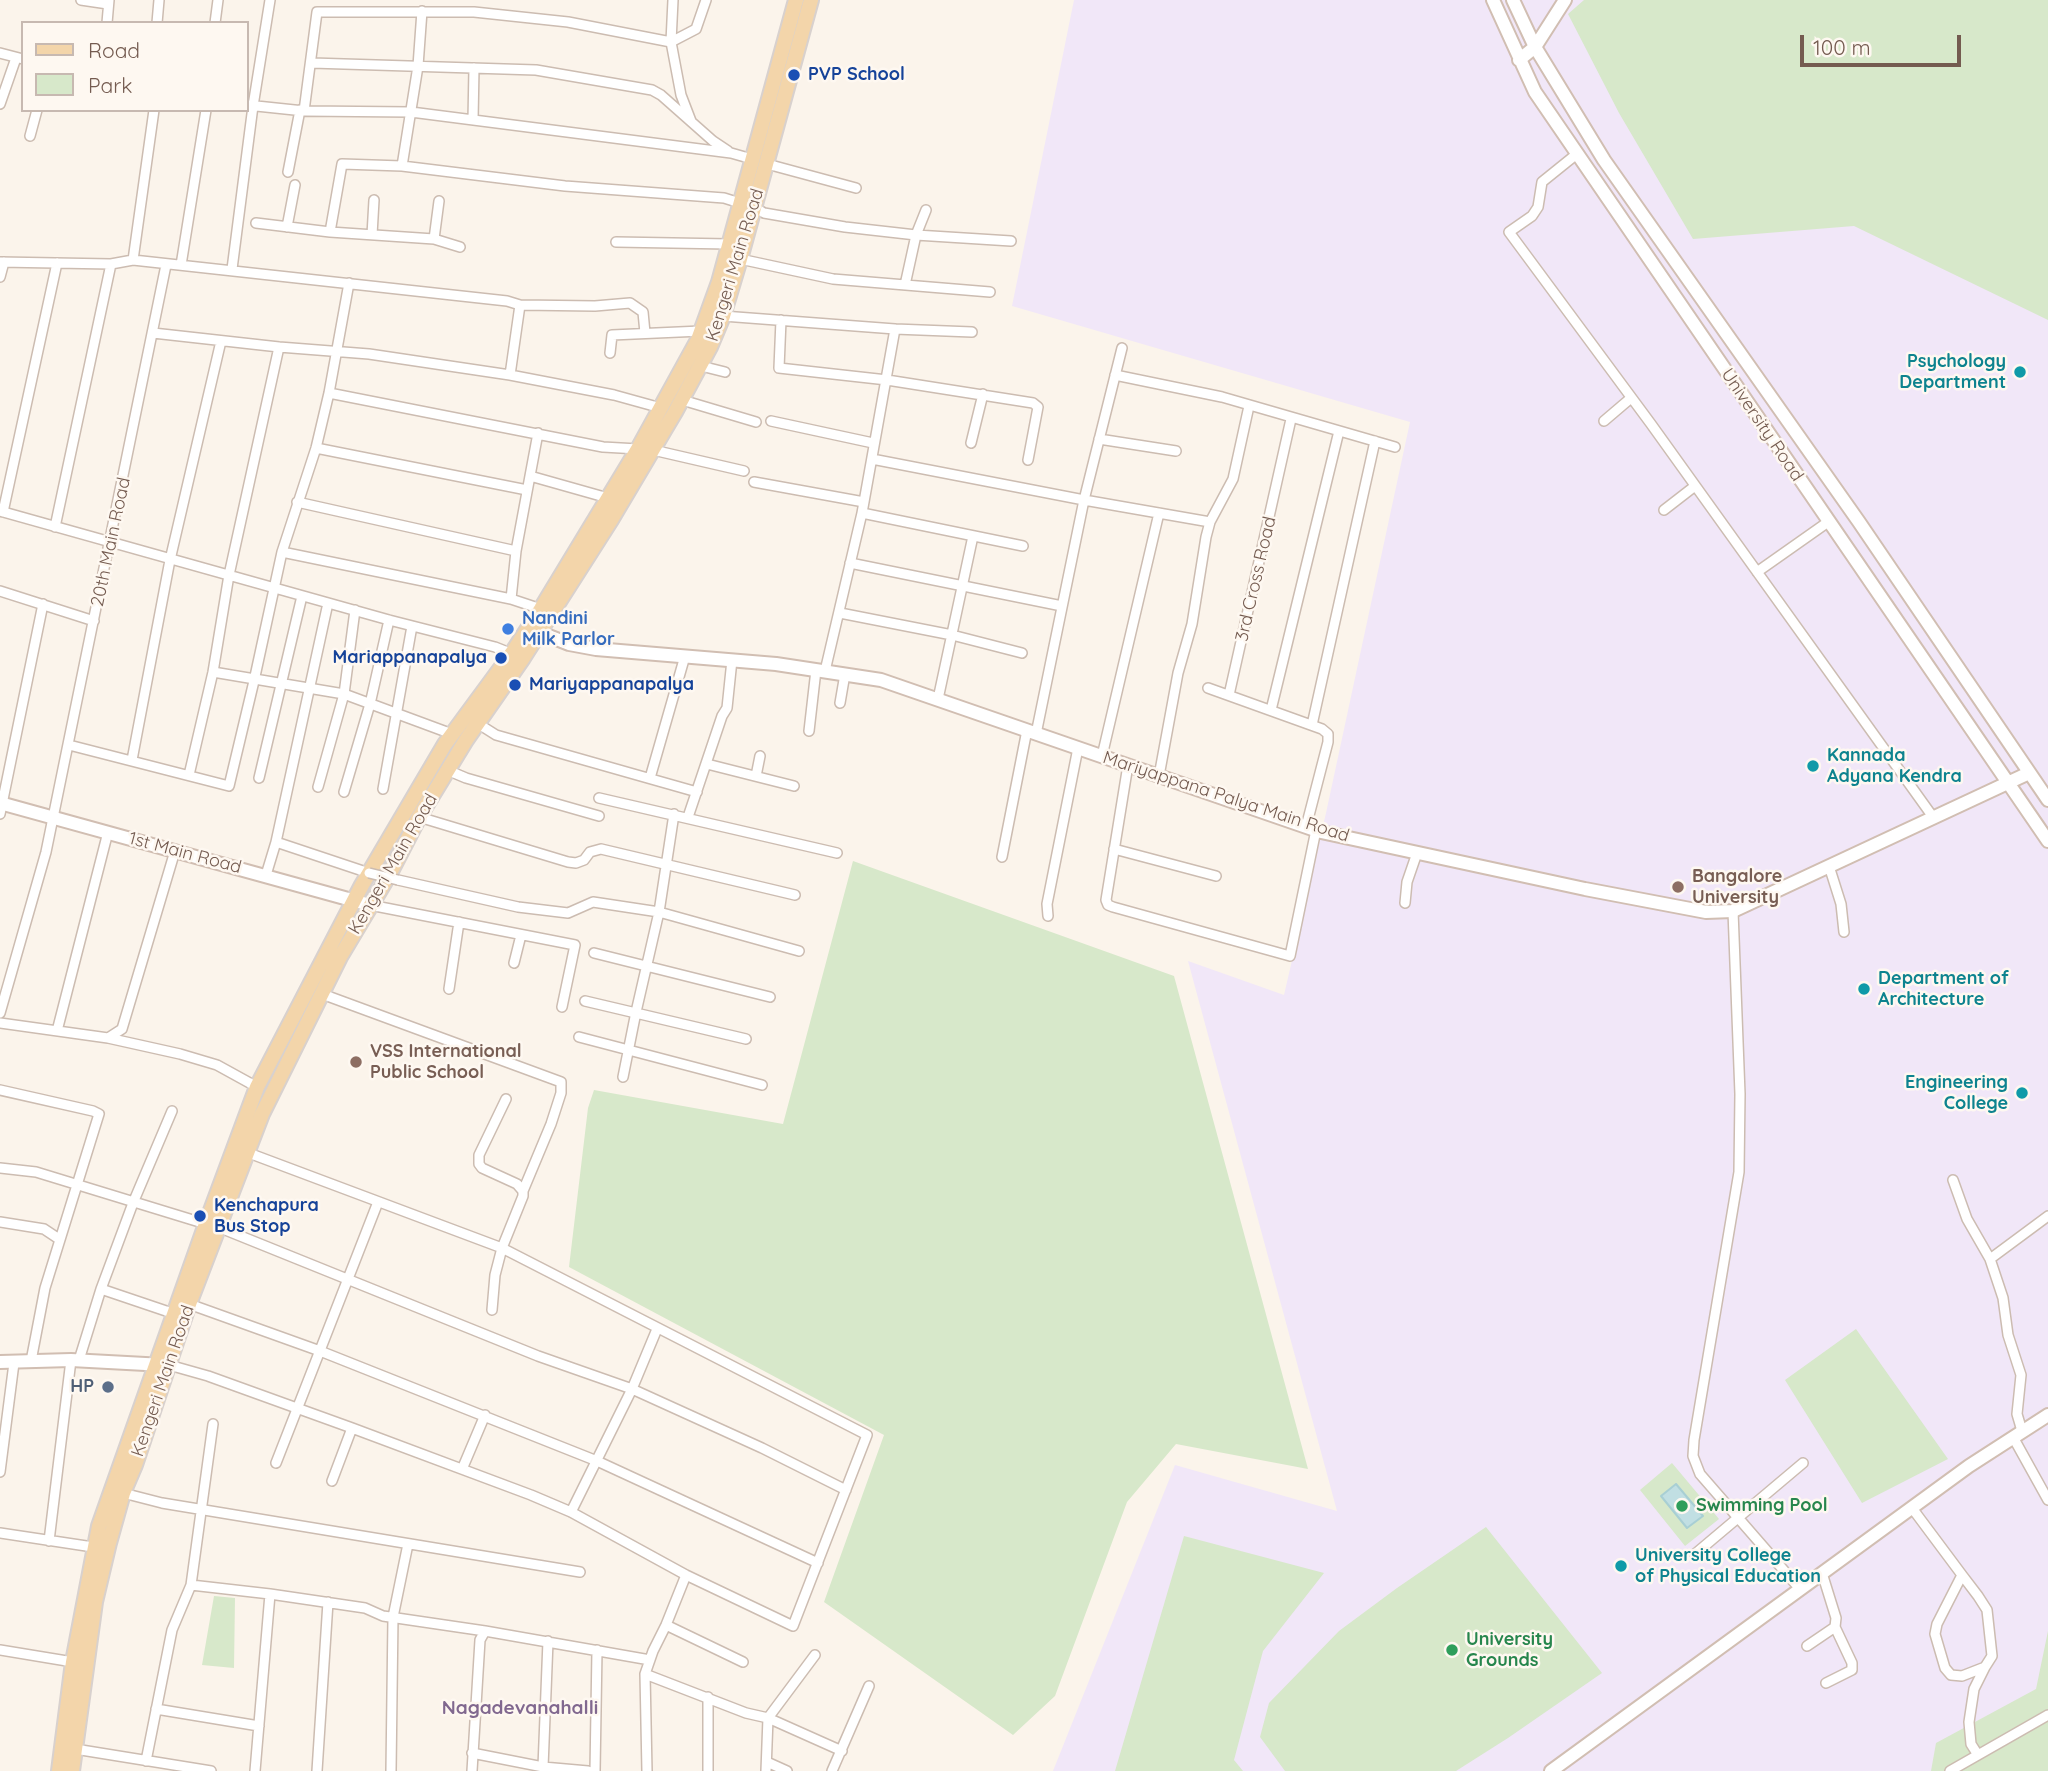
<!DOCTYPE html>
<style>
body{margin:0}
#map{position:relative;width:2048px;height:1771px;overflow:hidden;background:#fbf4eb;font-family:Quicksand,sans-serif}
canvas{display:block}
.legend{position:absolute;left:21px;top:21px;width:228px;height:91px;box-sizing:border-box;background:#fef8f1;border:2px solid #c7b9b1;margin:0;padding:9px 12px;list-style:none;font-size:21px;color:#745b50}
.legend li{display:flex;align-items:center;gap:14px;height:35px}
.legend b{width:35px;border:2px solid #c7b9b1}
.scale{position:absolute;left:1800px;top:35px;width:161px;height:32px;box-sizing:border-box;border:4px solid #745b50;border-top:0;padding-left:9px;font-size:21px;line-height:24px;white-space:nowrap;color:#745b50;-webkit-text-stroke:5px #fef8f1;paint-order:stroke}
</style>
<div id="map">
<canvas width="2048" height="1771"></canvas>
<ul class="legend">
<li><b style="height:9px;background:#f3d5aa"></b>Road</li>
<li><b style="height:19px;background:#d7e8ca"></b>Park</li>
</ul>
<div class="scale">100 m</div>
</div>
<script>
const ctx = document.querySelector('canvas').getContext('2d');
ctx.lineJoin = 'round';
function fillPath(path, color) {
  ctx.fillStyle = color;
  ctx.fill(path, 'evenodd');
}
function shape(rows) {
  const path = new Path2D();
  for (const r of rows) {
    path.moveTo(r[0], r[1]);
    for (let i = 2; i < r.length; i += 2) path.lineTo(r[i], r[i + 1]);
  }
  return path;
}
function stroke(path, color, width, dash) {
  ctx.strokeStyle = color;
  ctx.lineWidth = width;
  ctx.lineCap = dash ? 'butt' : 'round';
  ctx.setLineDash(dash || []);
  ctx.stroke(path);
}
function write(font, color, halo, rows, align = 'center') {
  ctx.font = font + ' Quicksand,sans-serif';
  ctx.lineWidth = 5;
  ctx.setLineDash([]);
  ctx.textBaseline = 'middle';
  ctx.strokeStyle = halo;
  ctx.fillStyle = color;
  for (const [text, x, y, turn = 0] of rows) {
    ctx.save();
    ctx.translate(x, y);
    ctx.rotate((+turn || 0) * Math.PI / 180);
    ctx.textAlign = isNaN(turn) ? turn : align;
    if (halo) ctx.strokeText(text, 0, 0);
    ctx.fillText(text, 0, 0);
    ctx.restore();
  }
}
fillPath(shape([
 [1074,0,2048,0,2048,1771,1053,1771,1175,1465,1337,1511,1188,961,1284,995,1326,813,1410,422,1012,306]
]), '#f1e7f8');
fillPath(shape([
 [1584,0,2048,0,2048,320,1854,226,1693,239,1619,113,1568,14],
 [853,861,1174,976,1308,1469,1176,1444,1127,1502,1055,1696,1013,1735,824,1602,884,1435,569,1267,588,1108,594,1090,783,1124],
 [1856,1329,1948,1459,1862,1503,1785,1380],
 [1672,1463,1719,1519,1685,1546,1640,1490],
 [1486,1527,1602,1673,1508,1738,1456,1771,1285,1771,1260,1737,1269,1703,1339,1631,1397,1588],
 [1184,1536,1324,1573,1263,1651,1234,1760,1243,1771,1115,1771],
 [214,1596,235,1598,234,1668,202,1665],
 [2048,1631,2048,1771,1931,1771,1936,1743,2036,1689]
]), '#d7e8ca');
const water = shape([
 [1676,1484,1703,1516,1687,1528,1661,1496,1676,1484]
]);
fillPath(water, '#c1dfe3');
stroke(water, '#a8cfd4', 2);
const street = shape([
 [81,0,108,4],
 [107,23,109,0],
 [157,23,159,0],
 [215,23,218,0],
 [671,42,696,29,706,0],
 [671,42,673,0],
 [0,53,23,59],
 [312,63,536,70,652,90,661,95,713,141,728,151],
 [0,104,16,58],
 [247,105,304,111,411,112,731,153,752,159],
 [304,111,317,12,474,12,568,22,671,42,681,95,691,121],
 [473,120,474,68],
 [30,136,37,110],
 [1578,153,1542,182,1538,207,1532,216,1509,232,1651,424,1933,817],
 [767,164,856,188],
 [402,166,418,66,422,11],
 [288,172,300,110],
 [754,207,764,213,845,227,916,235,1011,241],
 [256,223,330,232,434,239,460,247],
 [287,227,295,185],
 [330,232,342,164,402,166,565,186,724,198,740,203],
 [372,235,374,200],
 [434,239,439,201],
 [616,242,729,244],
 [740,259,833,279,990,292],
 [133,260,154,110],
 [0,262,111,264,133,260,507,301,520,305,510,375],
 [181,265,206,110],
 [232,269,253,106,270,0],
 [0,277,4,262],
 [905,285,916,235,926,210],
 [520,305,595,306,630,303,643,312,645,333],
 [723,316,895,329,972,332],
 [781,320,779,368,887,380,1033,403,1038,407,1028,460],
 [153,333,279,347,369,354,510,375,614,395,661,408],
 [610,353,612,335,701,331],
 [701,366,725,372],
 [1115,375,1222,397,1395,447],
 [329,393,603,447,638,449],
 [682,400,756,422],
 [771,421,873,443],
 [1604,421,1631,398],
 [1099,439,1176,451],
 [971,443,983,394],
 [316,448,527,490],
 [653,450,744,471],
 [872,459,1084,500,1210,522],
 [530,476,608,498],
 [754,482,864,502],
 [297,502,516,551],
 [1664,510,1695,486],
 [0,511,389,620,495,647,515,655],
 [3,512,57,263],
 [862,513,1023,546],
 [55,527,111,264],
 [282,552,511,599,541,609],
 [850,563,1062,606],
 [1757,572,1828,522],
 [0,591,94,621],
 [511,599,516,551,538,433],
 [840,613,952,635,1022,653],
 [825,671,862,513,895,329],
 [213,672,344,694,452,734],
 [1208,688,1322,729,1328,734,1328,742,1306,827],
 [1229,695,1291,419],
 [938,699,973,536],
 [840,703,845,674],
 [1271,710,1339,431],
 [477,723,496,735,697,792],
 [1312,725,1375,441],
 [809,731,816,670],
 [1036,734,1084,500,1122,348],
 [69,745,229,786,254,681,282,552,316,448,329,393,349,283],
 [1102,756,1159,513],
 [132,760,170,560,221,341],
 [707,764,794,786],
 [1128,765,1106,900,1108,905,1113,907,1290,956,1316,830],
 [447,770,466,778,599,816],
 [189,775,213,672,229,575,279,347],
 [756,776,760,756],
 [1159,776,1178,673,1192,624,1206,537,1210,522,1233,479,1249,406],
 [259,778,302,596],
 [650,778,685,656],
 [318,787,344,694,355,610],
 [383,789,412,626],
 [344,792,370,704,389,620],
 [599,798,837,853],
 [0,814,43,604],
 [419,817,568,862,576,863,584,860,590,852,601,849,795,895],
 [688,817,722,716,727,708,732,660],
 [276,842,328,603],
 [1114,849,1216,876],
 [1002,857,1027,730],
 [1829,866,1841,904,1844,932],
 [266,875,276,842,369,873],
 [398,880,518,907,568,913,593,902,659,912,799,951],
 [1405,903,1407,882,1417,853],
 [370,905,575,945,562,1007],
 [1733,911,1740,1094,1739,1172,1694,1440,1693,1456,1700,1474,1800,1589],
 [1048,916,1047,904,1078,748],
 [594,953,770,997],
 [514,963,521,935],
 [449,989,459,922],
 [322,994,561,1082,561,1093,551,1124,523,1191],
 [585,1001,746,1039],
 [0,1013,46,852,166,265],
 [0,1023,108,1038,180,1054,217,1065,257,1087],
 [57,1031,108,832],
 [579,1037,762,1085],
 [108,1038,122,1029,175,851],
 [623,1077,636,1012,659,912,674,814],
 [0,1090,93,1111,99,1114,45,1288,31,1361],
 [0,1168,36,1172,206,1224],
 [1953,1180,1967,1219,1990,1259,2003,1298,2008,1335,2021,1375,2017,1414,2022,1431],
 [0,1222,44,1229,59,1239],
 [218,1227,538,1356,632,1389,762,1448,846,1490],
 [1990,1259,2048,1216],
 [101,1289,175,1314],
 [189,1304,320,1351,597,1461,818,1563],
 [492,1310,495,1275,502,1248,523,1196,523,1191,517,1184,482,1168,479,1164,479,1155,506,1099],
 [79,1360,101,1289,133,1203,172,1111],
 [169,1365,208,1376,352,1428,531,1495,571,1512,686,1575,793,1626,867,1435,502,1248,246,1152],
 [2013,1437,2048,1500],
 [276,1463,378,1202],
 [463,1467,485,1415],
 [0,1472,14,1363],
 [332,1481,352,1428],
 [123,1493,162,1503,580,1572],
 [1912,1508,1962,1575,1978,1596,1987,1610,1992,1656,1985,1667,1962,1676,1951,1675,1945,1668,1935,1634,1937,1624,1962,1575],
 [571,1512,632,1389,657,1329],
 [0,1533,93,1547],
 [49,1541,71,1360],
 [1695,1554,1803,1463],
 [1822,1573,1836,1618,1835,1627,1852,1663,1852,1670,1826,1683],
 [191,1585,270,1594,365,1608,383,1616,485,1631],
 [666,1625,743,1662],
 [1807,1646,1835,1627],
 [0,1650,73,1662],
 [645,1674,746,1713,768,1718,842,1751],
 [708,1697,708,1771],
 [156,1709,259,1726],
 [75,1749,211,1771],
 [472,1753,543,1767,588,1771],
 [1978,1755,1971,1744,1969,1722,1974,1689,1985,1667],
 [146,1761,172,1630,191,1585,213,1424],
 [767,1762,787,1771],
 [543,1767,548,1641],
 [255,1771,270,1594],
 [317,1771,328,1602],
 [391,1771,393,1617,408,1544],
 [472,1771,480,1640,485,1631,650,1660],
 [595,1771,597,1650],
 [647,1771,645,1674,653,1651,666,1625,686,1575],
 [766,1771,768,1718,815,1655],
 [832,1771,869,1686],
 [1950,1771,2048,1715]
]);
const secondary = shape([
 [1493,0,1535,92,2048,841],
 [1513,0,1535,47,1604,160,1859,522,2048,800],
 [1519,60,1535,47,1565,0],
 [531,629,569,644,596,649,776,664,881,680,1321,832,1585,889,1706,912,1733,911,2029,773],
 [0,803,370,905],
 [0,1362,71,1360,164,1365],
 [1551,1771,1969,1466,2048,1415]
]);
const primary = shape([
 [59,1771,73,1662,99,1526,206,1224,257,1087,362,885,445,744,512,653,541,609,638,449,698,340,719,282,796,0],
 [72,1771,95,1602,109,1543,123,1493,135,1465,189,1304,262,1114,340,957,389,875,419,817,466,740,523,658,611,520,675,412,710,347,723,316,740,259,811,0]
]);
stroke(street, '#ccbcb1', 12);
stroke(secondary, '#d1beb2', 16);
stroke(primary, '#d8d1ce', 18);
stroke(street, '#fff', 9);
stroke(secondary, '#fff', 12);
stroke(primary, '#f3d5aa', 14);
const streetBridge = shape([
 [369,873,398,880]
]);
stroke(streetBridge, '#ccbcb1', 12, []);
stroke(streetBridge, '#fff', 9);
for (const [x, y, r, color] of [
 [794,75,7,"#1a4fb4"],
 [2020,372,7,"#0f9aa8"],
 [508,629,7,"#3f7fe0"],
 [501,658,7,"#1a4fb4"],
 [515,685,7,"#1a4fb4"],
 [1813,766,7,"#0f9aa8"],
 [1678,887,7,"#8d6e63"],
 [1864,989,7,"#0f9aa8"],
 [356,1062,7,"#8d6e63"],
 [2022,1093,7,"#0f9aa8"],
 [200,1216,7,"#1a4fb4"],
 [108,1387,7,"#5c6f8a"],
 [1682,1506,7,"#2e9e5b"],
 [1621,1566,7,"#0f9aa8"],
 [1452,1650,7,"#2e9e5b"]
]) {
  const dot = new Path2D();
  dot.arc(x, y, r, 0, 2 * Math.PI);
  ctx.fillStyle = color;
  ctx.fill(dot);
  stroke(dot, '#fef8f1', 2.5);
}
write('bold 18px', '#164399', '#fef8f1', [
 ["PVP School",808,75],
 ["Mariappanapalya",487,658,"right"],
 ["Mariyappanapalya",529,685],
 ["Kenchapura",214,1206],
 ["Bus Stop",214,1227]
], 'left');
write('18px', '#745b50', '#fef8f1', [
 ["Kengeri Main Road",735,265,-73],
 ["University Road",1762,425,56],
 ["20th Main Road",111,542,-78],
 ["3rd Cross Road",1256,579,-77],
 ["Mariyappana Palya Main Road",1226,797,18],
 ["1st Main Road",185,853,15],
 ["Kengeri Main Road",393,864,-60],
 ["Kengeri Main Road",163,1381,-71]
]);
write('bold 18px', '#0d838f', '#fef8f1', [
 ["Psychology",2006,362,"right"],
 ["Department",2006,383,"right"],
 ["Kannada",1827,756],
 ["Adyana Kendra",1827,777],
 ["Department of",1878,979],
 ["Architecture",1878,1000],
 ["Engineering",2008,1083,"right"],
 ["College",2008,1104,"right"],
 ["University College",1635,1556],
 ["of Physical Education",1635,1577]
], 'left');
write('bold 18px', '#366cbe', '#fef8f1', [
 ["Nandini",522,619],
 ["Milk Parlor",522,640]
], 'left');
write('bold 18px', '#785e54', '#fef8f1', [
 ["Bangalore",1692,877],
 ["University",1692,898],
 ["VSS International",370,1052],
 ["Public School",370,1073]
], 'left');
write('bold 18px', '#4e5e75', '#fef8f1', [
 ["HP",94,1387]
], 'right');
write('bold 18px', '#27864d', '#fef8f1', [
 ["Swimming Pool",1696,1506],
 ["University",1466,1640],
 ["Grounds",1466,1661]
], 'left');
write('bold 19px', '#81688f', '#fef8f1', [
 ["Nagadevanahalli",520,1708]
]);
</script>
